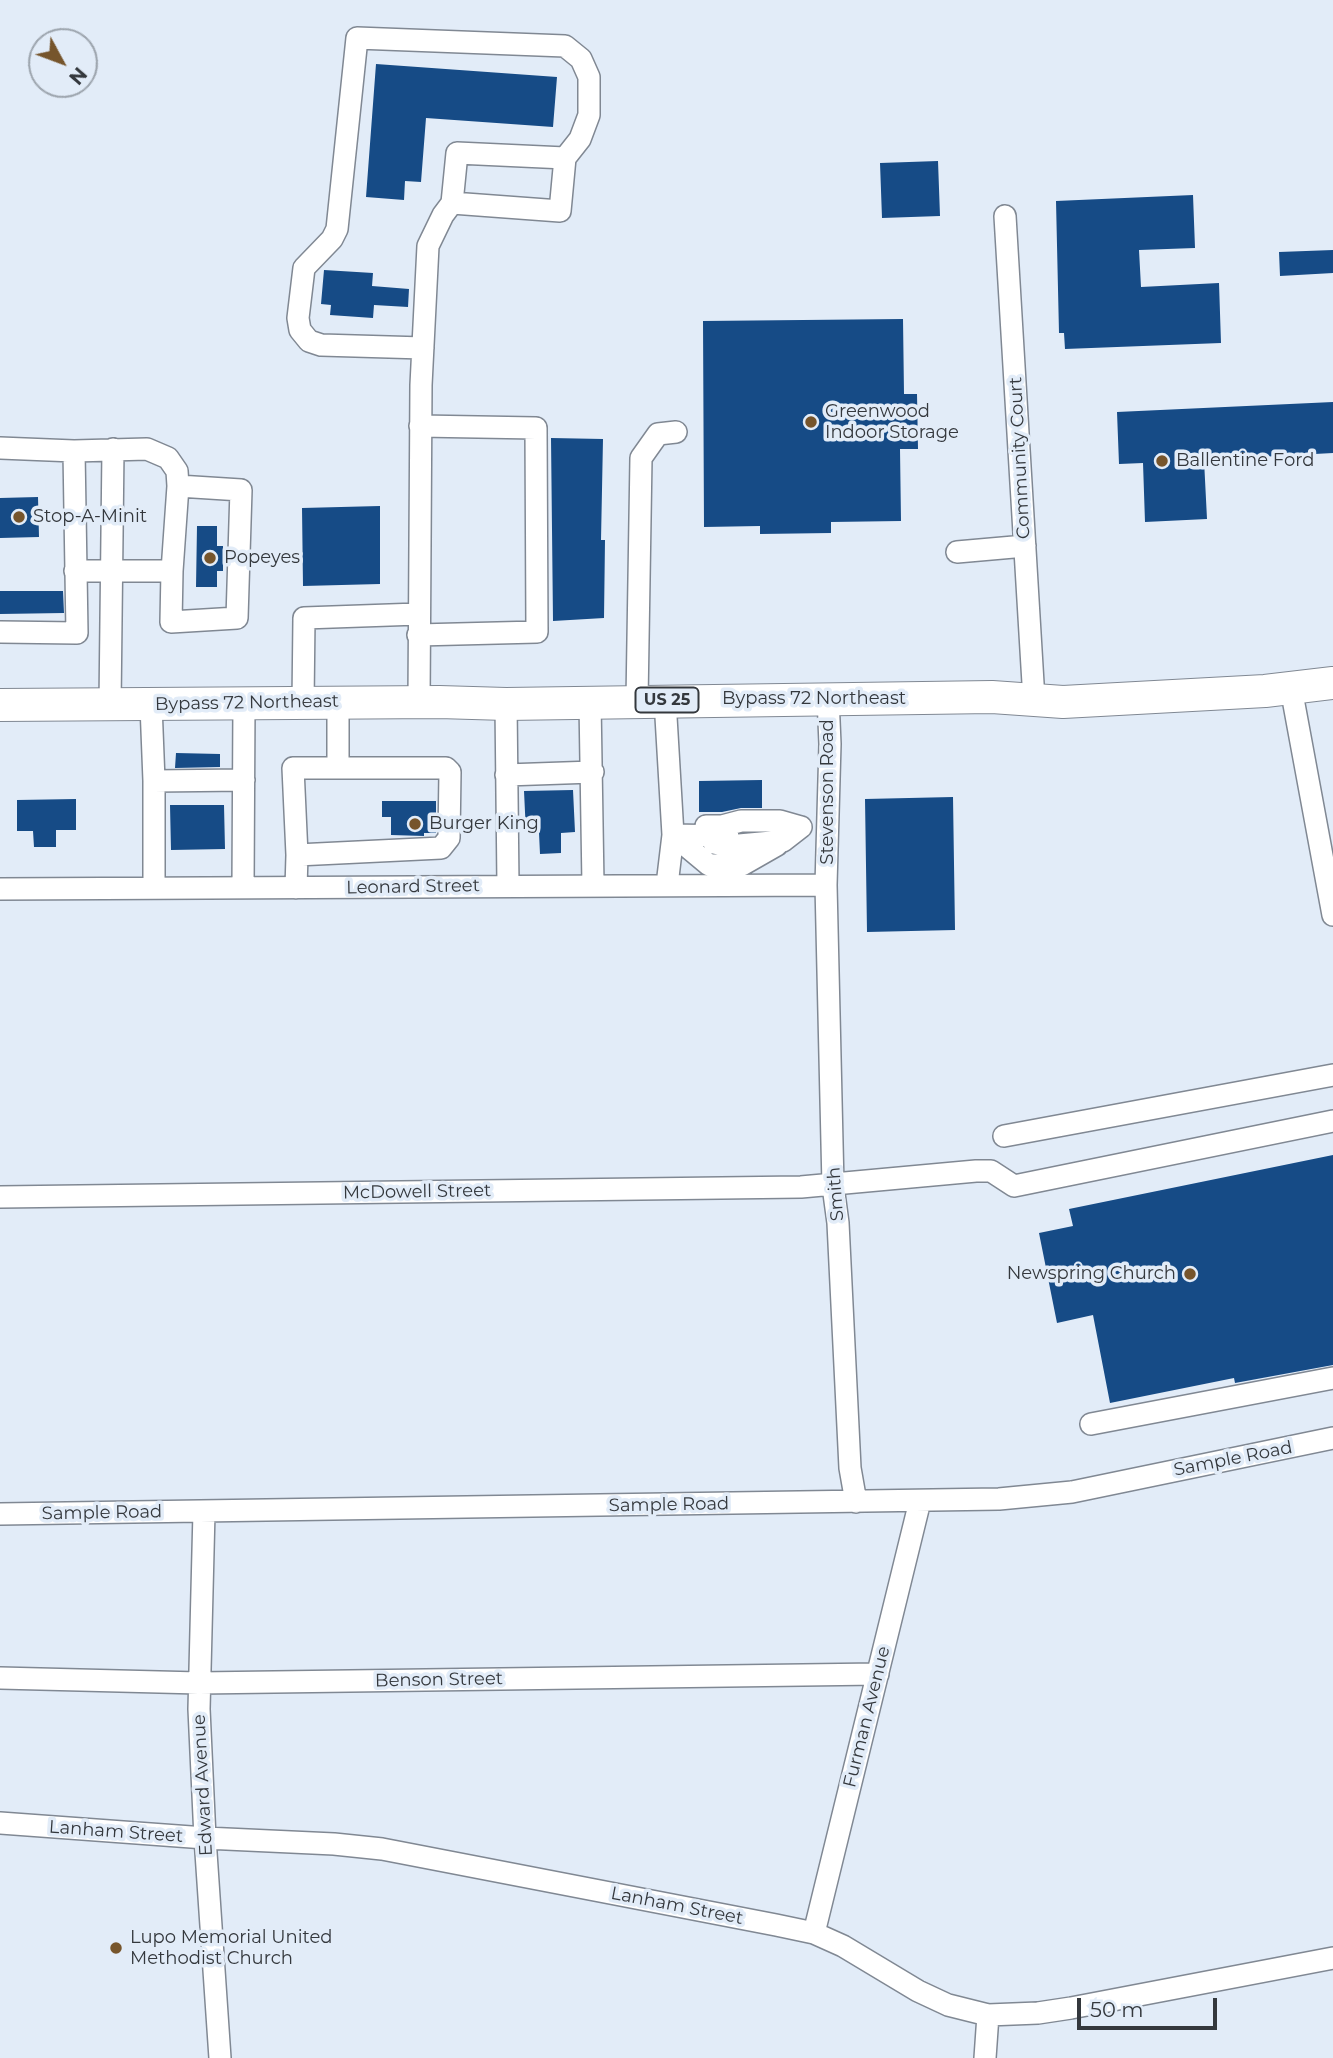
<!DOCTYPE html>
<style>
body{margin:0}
#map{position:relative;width:1333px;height:2058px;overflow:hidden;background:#e2ecf8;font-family:Montserrat,sans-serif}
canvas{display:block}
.north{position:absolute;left:28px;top:28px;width:70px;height:70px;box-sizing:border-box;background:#e2ecf8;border:2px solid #9ca4ad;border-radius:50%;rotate:131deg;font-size:19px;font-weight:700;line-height:28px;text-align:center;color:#34383d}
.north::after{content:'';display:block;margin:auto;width:24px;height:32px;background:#76552c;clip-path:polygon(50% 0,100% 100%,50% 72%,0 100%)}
.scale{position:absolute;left:1077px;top:1998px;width:140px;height:32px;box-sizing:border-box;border:4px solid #34383d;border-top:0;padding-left:9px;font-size:21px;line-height:24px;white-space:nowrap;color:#34383d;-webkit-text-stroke:5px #e2ecf8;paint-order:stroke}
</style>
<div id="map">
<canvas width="1333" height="2058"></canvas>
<div class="north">N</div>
<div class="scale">50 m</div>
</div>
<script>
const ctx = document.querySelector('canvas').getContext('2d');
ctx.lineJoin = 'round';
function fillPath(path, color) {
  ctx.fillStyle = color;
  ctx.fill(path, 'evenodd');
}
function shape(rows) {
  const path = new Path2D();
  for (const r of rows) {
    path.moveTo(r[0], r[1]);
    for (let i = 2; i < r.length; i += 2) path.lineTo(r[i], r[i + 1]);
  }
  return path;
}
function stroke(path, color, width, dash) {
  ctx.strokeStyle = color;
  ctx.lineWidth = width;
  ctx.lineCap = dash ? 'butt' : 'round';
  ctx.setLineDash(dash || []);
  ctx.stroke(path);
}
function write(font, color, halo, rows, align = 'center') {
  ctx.font = font + ' Montserrat,sans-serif';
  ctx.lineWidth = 7;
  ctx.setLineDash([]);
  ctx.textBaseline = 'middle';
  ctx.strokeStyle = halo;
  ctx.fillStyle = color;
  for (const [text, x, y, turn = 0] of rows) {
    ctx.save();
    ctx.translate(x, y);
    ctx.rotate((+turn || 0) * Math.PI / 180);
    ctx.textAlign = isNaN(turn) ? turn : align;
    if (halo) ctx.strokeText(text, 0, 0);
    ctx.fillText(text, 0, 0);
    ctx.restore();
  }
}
fillPath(shape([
 [376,64,557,77,553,127,426,118,421,182,405,181,404,200,366,197],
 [938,161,940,216,882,218,880,163],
 [1193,195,1195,248,1139,250,1141,287,1219,283,1221,343,1065,349,1064,333,1059,333,1056,201],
 [1333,250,1333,273,1280,276,1279,252],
 [324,270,373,273,372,286,409,289,408,307,374,305,373,318,330,315,331,305,321,304],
 [903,319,904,394,917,394,918,449,900,449,901,521,831,522,831,533,760,534,760,526,704,527,703,321],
 [1333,402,1333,453,1204,460,1207,519,1145,522,1143,463,1119,464,1117,412],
 [551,438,603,439,601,540,605,540,604,618,553,621],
 [38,497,39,537,0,538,0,498],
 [380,506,380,584,303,586,302,508],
 [197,526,217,526,217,546,223,546,223,571,217,571,217,587,196,587],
 [0,591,63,591,64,613,0,614],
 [176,753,220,754,220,767,175,768],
 [762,780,762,808,741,808,722,812,699,812,699,781],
 [573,790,575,832,561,833,561,853,540,854,539,833,526,833,524,791],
 [953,797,955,930,867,932,865,799],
 [76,799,76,830,56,830,56,847,34,847,33,831,17,831,17,800],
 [382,801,436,801,436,833,424,833,424,836,391,835,391,817,382,817],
 [170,805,224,805,225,849,171,850],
 [1333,1155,1333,1365,1235,1383,1234,1378,1110,1403,1093,1315,1057,1323,1039,1233,1073,1226,1069,1209]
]), '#164b86');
const minor = shape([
 [1005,216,1034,700],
 [423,348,321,345,309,341,300,330,298,318,304,268,332,239,337,229,357,38,565,46,581,59,589,77,589,115,580,139,565,158],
 [0,448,74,451,147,449,168,458,177,471,178,486],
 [178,486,241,490,237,618,171,622,172,571,178,486],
 [957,552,1025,546],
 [75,571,172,571],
 [0,632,77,633,74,451],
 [418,635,537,632,536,428,420,426],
 [1291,688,1333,915],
 [828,698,830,744,826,885,833,1186,838,1223,850,1468,856,1502],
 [637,700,641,458,658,434,676,432],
 [665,700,673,835,728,836],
 [338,702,338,767],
 [419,702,421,385,428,246,443,215,452,203,560,211,565,158,457,153,452,203],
 [590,702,593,885],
 [303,703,304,618,418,614],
 [506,704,508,886],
 [110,705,113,449],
 [151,705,154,781,244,780],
 [506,775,593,772],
 [154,781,154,888],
 [706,826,722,826,741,821,780,821,801,827],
 [673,835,709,865,742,865,777,845],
 [714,843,728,846,783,841,801,827],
 [667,885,673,835],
 [243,887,244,703],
 [296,888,297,855,293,768,446,768,450,772,449,838,441,848,297,855],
 [0,889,826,885],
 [1004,1136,1333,1075],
 [0,1197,801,1187,976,1171,991,1171,1014,1186,1333,1121],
 [1091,1424,1333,1378],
 [204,1512,199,1709,205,1838,220,2058],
 [0,1514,999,1499,1072,1492,1333,1438],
 [0,1678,199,1683,878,1674],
 [0,1823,205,1838,334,1844,382,1849,776,1925,814,1933,843,1946,918,1991,948,2005,988,2015,1038,2013,1071,2008,1333,1958],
 [814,1933,920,1501],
 [985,2058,988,2015]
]);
const highway = shape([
 [0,705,439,702,506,704,992,697,1063,702,1265,691,1333,683]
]);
stroke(minor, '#808893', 24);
stroke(highway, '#808893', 34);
stroke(minor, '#fff', 21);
stroke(highway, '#fff', 32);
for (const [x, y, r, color] of [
 [811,422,7,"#76552c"],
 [1162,461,7,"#76552c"],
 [19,517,7,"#76552c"],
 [210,558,7,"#76552c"],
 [415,824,7,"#76552c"],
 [1190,1274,7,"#76552c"],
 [116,1948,7,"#76552c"]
]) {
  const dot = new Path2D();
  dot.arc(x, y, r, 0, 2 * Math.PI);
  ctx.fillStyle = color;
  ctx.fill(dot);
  stroke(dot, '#e2ecf8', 2.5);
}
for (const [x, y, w] of [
 [667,700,63]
]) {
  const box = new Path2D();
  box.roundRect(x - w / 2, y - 12.5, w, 25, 5);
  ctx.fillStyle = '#e2ecf8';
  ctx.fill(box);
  stroke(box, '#34383d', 2);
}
write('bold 16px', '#34383d', null, [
 ["US 25",667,700]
]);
write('18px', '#34383d', '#e2ecf8', [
 ["Greenwood",825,412],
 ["Indoor Storage",825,433],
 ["Ballentine Ford",1176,461],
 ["Stop-A-Minit",33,517],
 ["Popeyes",224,558],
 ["Burger King",429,824],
 ["Newspring Church",1176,1274,"right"],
 ["Lupo Memorial United",130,1938],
 ["Methodist Church",130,1959]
], 'left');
write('18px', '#34383d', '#e2ecf8', [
 ["Community Court",1020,458,-93],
 ["Bypass 72 Northeast",814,699],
 ["Bypass 72 Northeast",247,703,-1],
 ["Stevenson Road",828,792,-90],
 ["Leonard Street",413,887,-1],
 ["McDowell Street",417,1192,-1],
 ["Smith",836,1194,-94],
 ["Sample Road",1233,1459,-11],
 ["Sample Road",669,1505,-1],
 ["Sample Road",102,1513,-1],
 ["Benson Street",439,1680,-1],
 ["Furman Avenue",867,1717,-76],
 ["Edward Avenue",203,1785,-93],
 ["Lanham Street",116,1832,4],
 ["Lanham Street",677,1906,11]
]);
</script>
